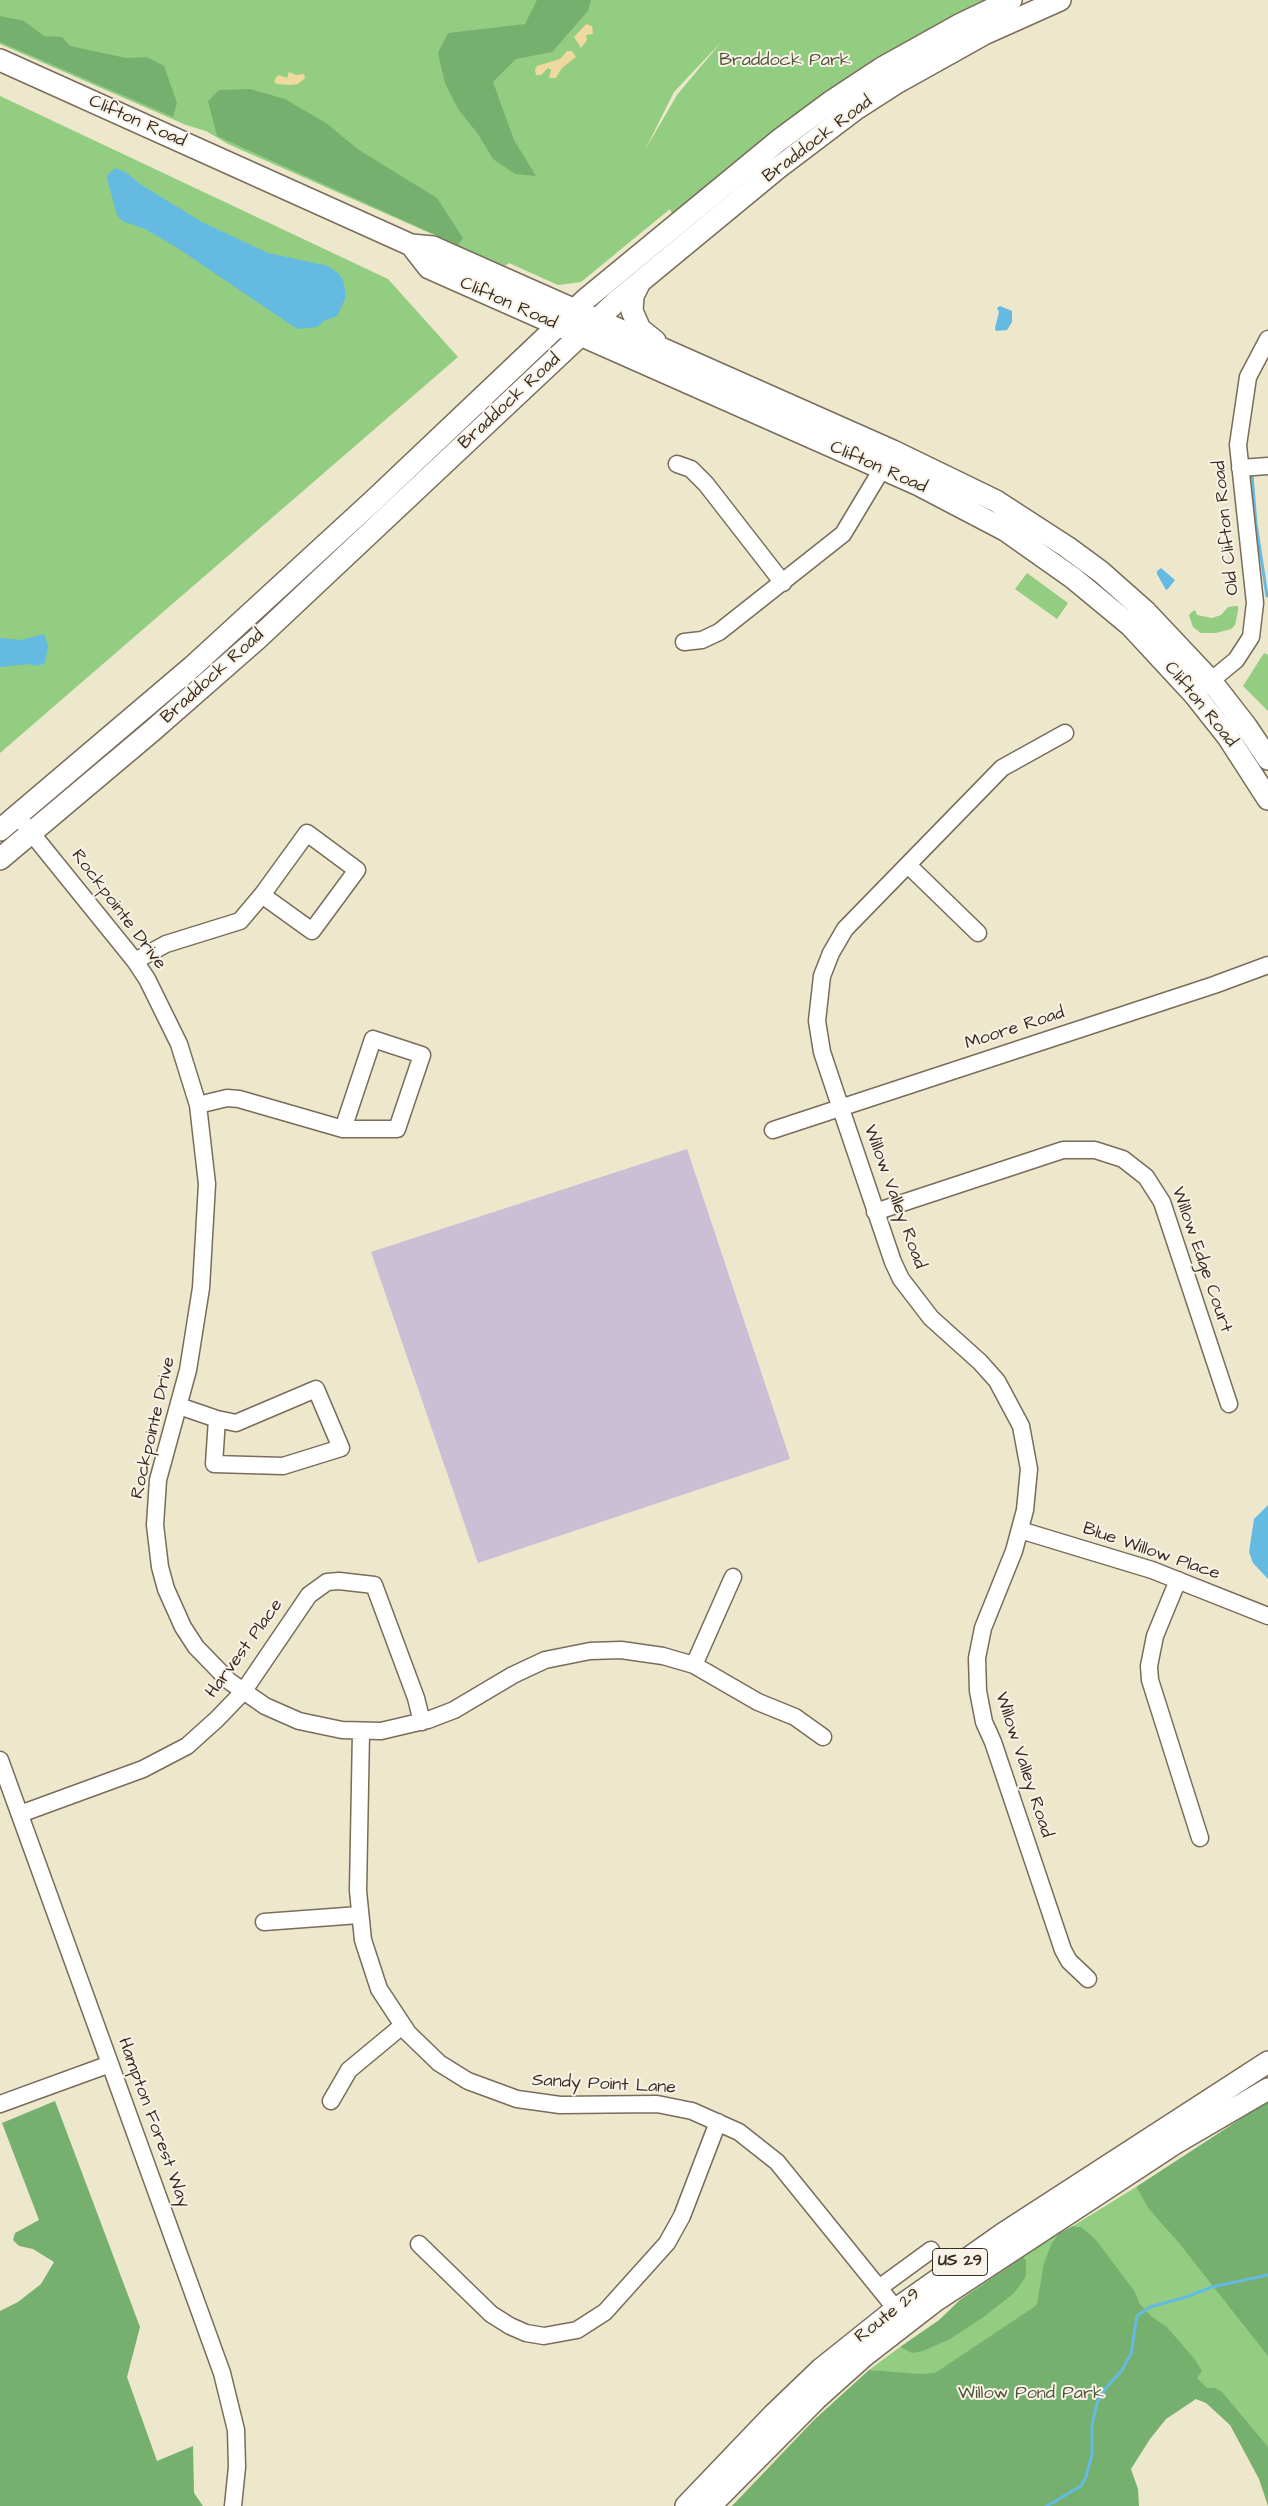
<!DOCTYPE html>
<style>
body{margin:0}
canvas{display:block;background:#ede7cb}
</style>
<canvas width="1268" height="2506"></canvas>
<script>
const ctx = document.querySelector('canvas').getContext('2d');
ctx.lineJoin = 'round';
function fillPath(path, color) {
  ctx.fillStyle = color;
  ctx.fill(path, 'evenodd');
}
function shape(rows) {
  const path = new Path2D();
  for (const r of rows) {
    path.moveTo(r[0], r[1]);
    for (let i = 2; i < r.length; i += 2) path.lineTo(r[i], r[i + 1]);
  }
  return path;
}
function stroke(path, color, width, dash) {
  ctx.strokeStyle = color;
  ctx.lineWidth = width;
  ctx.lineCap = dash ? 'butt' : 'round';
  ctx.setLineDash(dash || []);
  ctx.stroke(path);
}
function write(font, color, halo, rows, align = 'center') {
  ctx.font = font + ' "Architects Daughter",sans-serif';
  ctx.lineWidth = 4;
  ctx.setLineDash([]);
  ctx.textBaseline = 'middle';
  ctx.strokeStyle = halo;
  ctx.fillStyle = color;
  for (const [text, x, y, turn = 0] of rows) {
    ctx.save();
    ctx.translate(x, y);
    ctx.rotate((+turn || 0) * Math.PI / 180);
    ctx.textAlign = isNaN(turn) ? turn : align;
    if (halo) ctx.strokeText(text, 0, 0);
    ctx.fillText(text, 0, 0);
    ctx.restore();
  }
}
fillPath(shape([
 [687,1149,790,1459,478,1563,371,1252]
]), '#cbbfd5');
fillPath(shape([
 [0,0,1017,0,961,24,677,225,670,209,581,282,558,285,509,263,505,266,459,246,228,144,206,131,186,125,0,44],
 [722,41,677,95,645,150,674,92],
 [0,96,388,279,458,357,0,753],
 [1027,573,1068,603,1057,619,1015,589],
 [1236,606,1238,606,1238,611,1235,625,1231,629,1216,633,1201,633,1193,627,1189,615,1193,611,1195,610,1197,615,1212,618,1221,615,1228,607],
 [1264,653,1268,655,1268,711,1243,686],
 [1268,2120,1268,2476,1194,2375,732,2506,877,2371,869,2370,900,2347,906,2350,1026,2260,1023,2257,1058,2234,1052,2243,1081,2227,1073,2226,1136,2187,1144,2200]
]), '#93cd81');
fillPath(shape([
 [537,0,591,0,588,11,552,52,516,59,493,82,514,140,536,176,515,174,493,159,478,134,458,109,445,83,438,53,448,33,525,24],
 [0,16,24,21,44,36,62,37,70,46,126,58,147,57,164,66,177,103,173,117,0,42],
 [250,89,285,99,326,123,359,150,437,198,463,238,458,245,217,136,208,101,219,90],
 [55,2101,140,2327,127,2377,157,2461,193,2446,194,2493,203,2506,0,2506,0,2311,18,2302,41,2284,54,2262,33,2249,19,2246,13,2240,15,2233,39,2220,2,2123],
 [1268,2101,1268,2356,1179,2243,1149,2209,1136,2187],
 [1073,2226,1081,2227,1096,2240,1135,2292,1139,2303,1152,2317,1167,2327,1196,2361,1202,2371,1197,2378,1207,2388,1215,2388,1222,2392,1268,2447,1268,2506,1259,2479,1230,2425,1206,2403,1196,2399,1166,2419,1150,2439,1131,2469,1138,2489,1139,2506,732,2506,814,2420,869,2370,920,2374,935,2373,1034,2307,1037,2304,1044,2263,1052,2243,1058,2234],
 [1023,2257,1026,2260,1026,2275,1023,2281,1014,2293,985,2316,950,2339,923,2351,912,2353,900,2347,939,2320,961,2299]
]), '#76b06f');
fillPath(shape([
 [586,24,592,26,593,34,586,35,587,40,581,48,574,37],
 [567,51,572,51,576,57,562,68,556,78,549,78,551,70,548,68,541,75,536,75,535,70,537,66,560,59],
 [289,72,296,75,304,74,305,78,298,84,290,85,277,84,274,82,276,77,279,75,287,78]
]), '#eeda9e');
fillPath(shape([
 [116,168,127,173,140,184,202,222,268,253,328,266,338,273,343,280,345,289,345,299,337,316,324,321,317,327,297,329,176,247,145,229,122,221,117,215,107,178,108,174],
 [1000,306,1012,311,1012,322,1007,330,996,331,995,328,999,312,997,308],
 [1161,568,1175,580,1168,589,1166,590,1157,574,1157,571],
 [44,634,48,646,45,663,38,666,28,664,0,667,0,638,21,640],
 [1268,1505,1268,1579,1253,1563,1249,1552,1254,1519]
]), '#65bae2');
stroke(shape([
 [1252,475,1256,524,1267,596],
 [1047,2506,1081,2486,1086,2477,1092,2454,1092,2425,1097,2403,1105,2389,1122,2370,1131,2354,1137,2316,1150,2307,1186,2297,1212,2287,1268,2275]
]), '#65bae2', 3);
const minor = shape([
 [677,464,691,469,706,484,783,583],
 [1240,468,1268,466],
 [684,642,702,640,719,632,843,534,888,459],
 [1202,688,1236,660,1251,637,1255,603,1238,445,1248,377,1268,339],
 [1065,733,1002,768,845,929,831,953,822,976,817,1021,822,1052,836,1094,893,1262,901,1279,931,1318,980,1362,997,1381,1021,1426,1029,1469,1025,1510,1014,1551,983,1628,977,1658,978,1691,984,1722,993,1742,1063,1950,1069,1961,1088,1979],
 [25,825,135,961,147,979,179,1044,198,1105,207,1184,201,1288,188,1370,158,1480,155,1525,160,1567,166,1589,183,1627,196,1647,229,1681,265,1706,299,1721,342,1730,381,1731,428,1720,454,1710,513,1675,545,1660,590,1651,621,1650,663,1656,694,1665,758,1702,795,1717,823,1737],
 [307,833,357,870,312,931,262,895,307,833],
 [908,865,978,933],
 [135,961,166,944,240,921,262,895],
 [373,1039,422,1055,397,1129,343,1129,373,1039],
 [198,1105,227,1098,239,1099,343,1129],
 [773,1130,1214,985,1268,965],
 [875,1212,1063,1150,1095,1150,1123,1159,1146,1177,1162,1202,1229,1404],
 [316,1389,341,1448,283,1466,214,1464,217,1419,236,1423,316,1389],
 [179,1406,217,1419],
 [1020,1530,1152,1570,1268,1616],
 [1178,1580,1155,1636,1149,1666,1150,1680,1200,1838],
 [694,1665,733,1577],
 [361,1732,358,1891,363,1940,379,1989,408,2033,439,2063,468,2081,517,2099,560,2105,657,2104,692,2111,739,2132,777,2162,896,2309],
 [0,1760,222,2373,236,2430,237,2467,233,2506],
 [20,1814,143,1769,187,1746,217,1719,243,1692,309,1595,327,1582,339,1581,374,1585,416,1698,422,1722],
 [264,1922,359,1915],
 [331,2101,349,2070,402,2026],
 [0,2104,110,2064],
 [419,2244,491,2314,510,2326,526,2333,544,2336,577,2330,605,2312,667,2243,682,2216,718,2122],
 [879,2288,931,2250]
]);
const major = shape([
 [0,60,411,245,433,247,893,451,996,501,1067,547,1101,572,1145,611,1211,681,1246,726,1268,759],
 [411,245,429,268,919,485,1005,530,1073,578,1131,626,1194,694,1228,737,1268,799],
 [640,282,633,296,632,311,640,329,655,341],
 [0,830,192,667,374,500,586,299,778,141,832,101,882,68,961,24,1011,0],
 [0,859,152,731,257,639,618,300,778,168,856,109,898,82,984,34,1060,0],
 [686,2506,773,2415,821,2369,896,2309,1004,2233,1268,2062],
 [710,2506,816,2399,864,2356,935,2301,1174,2144,1268,2089]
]);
stroke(minor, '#796c5b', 19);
stroke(major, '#796c5b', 24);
stroke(minor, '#fff', 16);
stroke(major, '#fff', 21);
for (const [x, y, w] of [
 [960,2262,55]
]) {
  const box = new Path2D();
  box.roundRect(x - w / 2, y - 13.5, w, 27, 4);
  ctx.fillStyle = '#f7f3e8';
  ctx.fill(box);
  stroke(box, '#3b2a1e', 1);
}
write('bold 16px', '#3b2a1e', null, [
 ["US 29",960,2262]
]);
write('18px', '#515337', '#f7f3e8', [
 ["Braddock Park",785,61],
 ["Willow Pond Park",1031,2394]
]);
write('18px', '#3b2a1e', '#f7f3e8', [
 ["Clifton Road",137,122,24],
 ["Braddock Road",818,140,-37],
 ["Clifton Road",508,304,24],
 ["Braddock Road",510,402,-43],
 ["Clifton Road",878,468,24],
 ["Old Clifton Road",1227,528,-96],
 ["Braddock Road",213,677,-42],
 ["Clifton Road",1200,705,51],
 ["Rockpointe Drive",118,910,53],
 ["Moore Road",1015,1029,-18],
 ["Willow Valley Road",894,1197,70],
 ["Willow Edge Court",1201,1260,71],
 ["Rockpointe Drive",154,1428,-77],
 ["Blue Willow Place",1151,1552,19],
 ["Harvest Place",245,1649,-54],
 ["Willow Valley Road",1023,1765,72],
 ["Sandy Point Lane",604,2085,3],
 ["Hampton Forest Way",153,2123,70],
 ["Route 29",888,2316,-38]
]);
</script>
